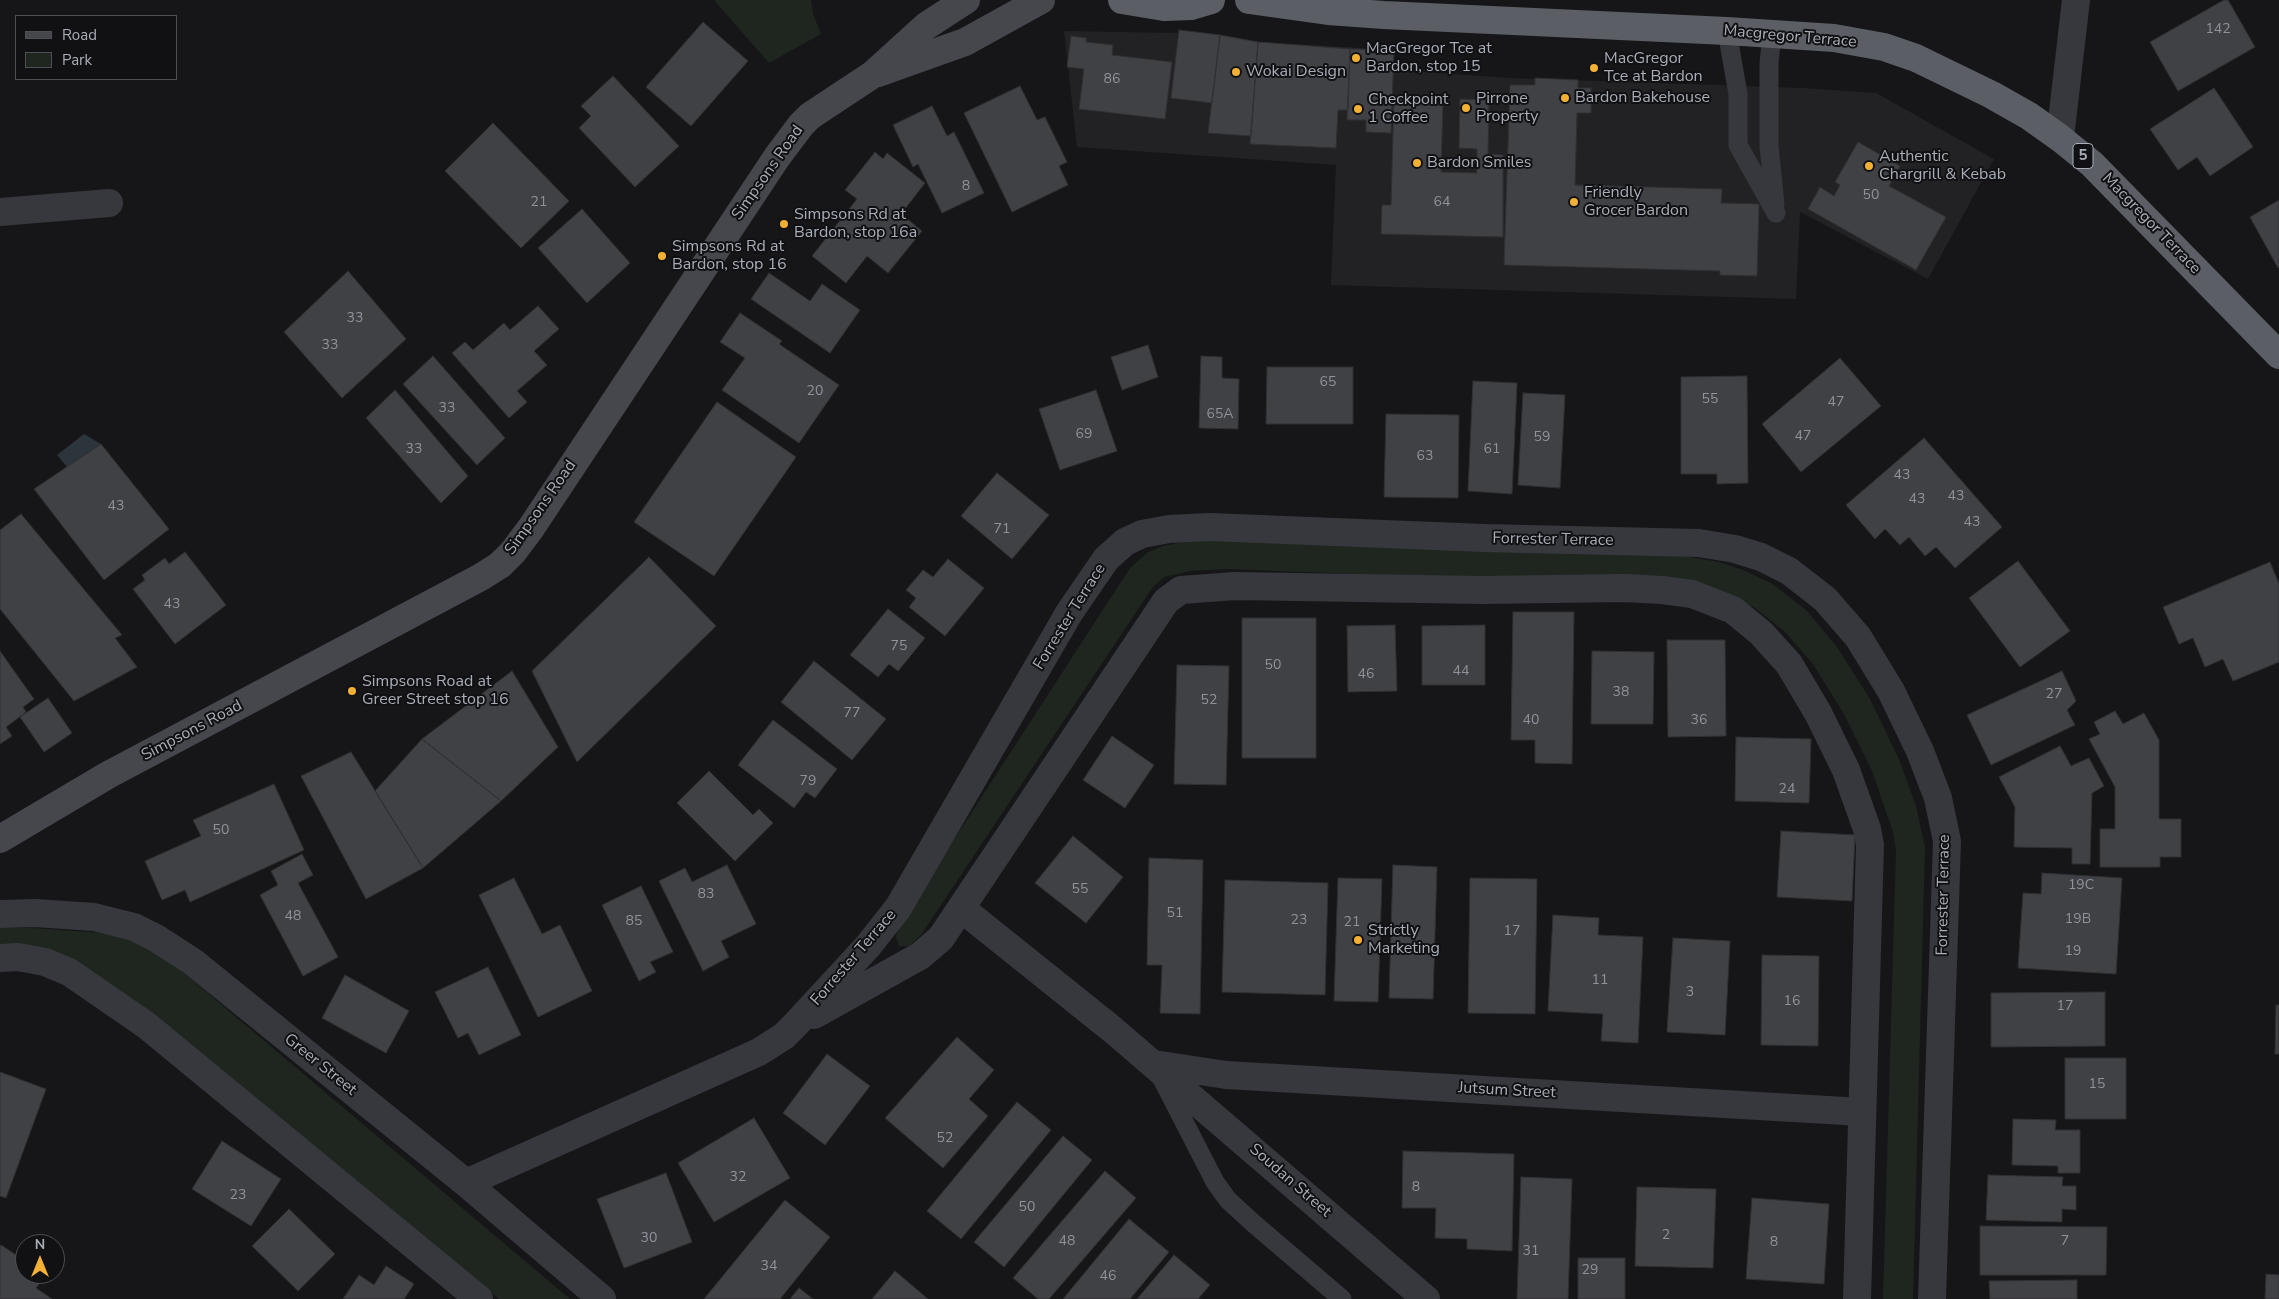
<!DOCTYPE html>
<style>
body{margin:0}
#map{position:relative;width:2279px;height:1299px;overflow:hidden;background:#161618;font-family:"Nunito Sans",sans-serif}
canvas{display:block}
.legend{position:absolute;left:15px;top:15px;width:162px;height:65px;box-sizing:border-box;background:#111113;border:1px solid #4d4f55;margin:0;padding:6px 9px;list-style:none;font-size:15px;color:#a8adb8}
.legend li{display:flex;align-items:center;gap:10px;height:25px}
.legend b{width:25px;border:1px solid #4d4f55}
.north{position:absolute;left:15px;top:1234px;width:50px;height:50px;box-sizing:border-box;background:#111113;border:1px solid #4d4f55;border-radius:50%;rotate:0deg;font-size:14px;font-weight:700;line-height:20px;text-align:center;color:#a8adb8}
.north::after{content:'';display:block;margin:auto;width:18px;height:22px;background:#f2b134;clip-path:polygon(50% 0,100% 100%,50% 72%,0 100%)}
</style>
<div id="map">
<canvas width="2279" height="1299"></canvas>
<ul class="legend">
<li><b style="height:6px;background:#45474d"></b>Road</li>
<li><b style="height:14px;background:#1e261f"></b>Park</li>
</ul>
<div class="north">N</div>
</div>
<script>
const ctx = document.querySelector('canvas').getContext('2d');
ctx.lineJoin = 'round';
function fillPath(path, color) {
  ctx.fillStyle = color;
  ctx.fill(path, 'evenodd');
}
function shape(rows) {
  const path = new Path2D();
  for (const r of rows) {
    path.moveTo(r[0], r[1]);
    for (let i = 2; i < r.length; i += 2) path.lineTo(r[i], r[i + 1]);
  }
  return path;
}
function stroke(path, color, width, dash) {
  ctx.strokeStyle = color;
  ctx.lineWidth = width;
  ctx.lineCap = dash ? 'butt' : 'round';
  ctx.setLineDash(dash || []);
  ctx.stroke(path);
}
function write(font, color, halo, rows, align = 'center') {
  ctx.font = font + ' "Nunito Sans",sans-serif';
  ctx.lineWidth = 4;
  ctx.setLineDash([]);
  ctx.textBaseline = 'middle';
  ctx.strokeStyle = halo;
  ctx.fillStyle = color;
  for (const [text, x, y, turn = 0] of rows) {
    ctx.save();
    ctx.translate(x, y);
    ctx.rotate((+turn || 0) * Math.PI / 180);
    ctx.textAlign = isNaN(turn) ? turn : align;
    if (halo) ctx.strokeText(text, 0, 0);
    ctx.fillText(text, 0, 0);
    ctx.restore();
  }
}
fillPath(shape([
 [1179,30,1258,42,1394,50,1394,70,1510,78,1803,88,1876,93,1994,159,1928,279,1800,212,1796,299,1331,285,1336,165,1077,147,1064,31,1178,33]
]), '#222225');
fillPath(shape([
 [714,0,811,0,813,14,821,34,769,63],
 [1229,540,1684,556,1719,562,1743,570,1771,583,1806,610,1837,647,1870,699,1899,759,1916,806,1925,847,1913,1299,1883,1299,1896,850,1893,832,1872,771,1844,714,1813,664,1785,632,1755,608,1732,597,1642,585,1229,569,1191,571,1164,577,1153,587,921,935,909,946,899,946,896,937,898,926,1130,568,1148,552,1163,546,1188,541],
 [0,928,33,928,104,933,129,939,150,949,184,973,570,1299,499,1299,154,1014,0,946]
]), '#1e261f');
fillPath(shape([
 [84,434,101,444,67,467,57,455]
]), '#2c353c');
const building = shape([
 [2224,0,2228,0,2255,47,2178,91,2150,42,2224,0],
 [703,22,748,61,691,126,646,87,703,22],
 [1179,30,1220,35,1212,103,1171,98,1179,30],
 [1220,35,1258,42,1251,136,1208,133,1220,35],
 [1071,36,1086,38,1086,42,1113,45,1112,55,1172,62,1165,119,1079,109,1084,69,1067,67,1071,36],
 [1258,42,1350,49,1348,110,1338,110,1336,148,1250,144,1258,42],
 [1350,49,1394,50,1391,133,1366,132,1366,120,1347,120,1350,49],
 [613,76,679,146,635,187,579,128,591,116,581,106,613,76],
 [1535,78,1578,80,1578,88,1591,88,1591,113,1577,113,1575,185,1722,189,1721,203,1759,204,1757,276,1720,275,1720,271,1504,265,1510,85,1535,85,1535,78],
 [1020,86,1037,120,1045,117,1067,162,1059,166,1068,185,1012,212,964,113,1020,86],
 [2214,88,2253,147,2210,176,2197,157,2178,170,2150,129,2214,88],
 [1394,98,1443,100,1441,172,1477,173,1477,149,1459,148,1460,99,1489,100,1488,154,1503,155,1503,237,1381,234,1382,205,1391,205,1394,98],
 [932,106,947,136,954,132,984,193,942,213,918,164,913,167,893,125,932,106],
 [493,123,569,201,521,248,445,171,493,123],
 [1858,142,1900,166,1889,186,1946,217,1916,270,1808,209,1820,187,1834,196,1840,185,1835,182,1858,142],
 [875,152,883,159,887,153,925,183,901,214,922,231,888,273,867,256,846,283,812,256,857,199,845,190,875,152],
 [2279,200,2279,267,2278,268,2250,217,2279,200],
 [582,209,630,263,587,303,538,248,582,209],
 [348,271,406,339,342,398,284,332,348,271],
 [769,273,810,301,822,284,860,310,830,353,751,299,769,273],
 [538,306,559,329,534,351,547,365,517,391,527,402,509,418,452,353,465,342,473,350,504,323,510,330,538,306],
 [740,313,782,341,779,344,839,385,799,443,722,390,745,358,720,342,740,313],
 [1148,345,1158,377,1122,390,1111,357,1148,345],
 [433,356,505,438,477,465,403,384,433,356],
 [1201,356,1222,357,1222,378,1239,379,1238,429,1199,428,1201,356],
 [1840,358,1881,406,1801,472,1762,424,1840,358],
 [1267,367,1353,367,1353,424,1266,424,1267,367],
 [1747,376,1748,483,1717,484,1717,474,1681,474,1681,377,1747,376],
 [1473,381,1517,383,1512,494,1468,491,1473,381],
 [395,390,468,476,441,503,366,418,395,390],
 [1096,390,1117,451,1060,470,1039,409,1096,390],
 [1523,393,1565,395,1560,488,1518,485,1523,393],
 [717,402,796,457,714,576,634,522,717,402],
 [1386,414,1459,415,1458,498,1384,497,1386,414],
 [1924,438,2002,527,1955,568,1936,547,1925,556,1909,537,1900,545,1885,529,1875,539,1846,505,1924,438],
 [101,444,169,529,104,580,34,489,101,444],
 [997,473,1049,515,1012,559,961,516,997,473],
 [21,514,122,635,115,638,137,667,74,701,0,609,0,530,21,514],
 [185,552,226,605,175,644,133,589,145,580,142,575,165,558,169,564,185,552],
 [649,557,716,626,577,762,532,671,649,557],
 [948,559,984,588,945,636,909,607,916,598,906,590,923,570,933,577,948,559],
 [2018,561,2070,631,2020,667,1969,598,2018,561],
 [2270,562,2279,584,2279,662,2233,681,2223,659,2205,667,2193,638,2179,644,2163,607,2270,562],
 [888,609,925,638,898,671,889,664,878,677,850,655,888,609],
 [1513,612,1574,612,1572,764,1535,763,1535,740,1511,740,1513,612],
 [1242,618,1316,618,1316,758,1242,758,1242,618],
 [1395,625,1397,691,1348,692,1347,626,1395,625],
 [1485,625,1485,685,1422,685,1422,626,1485,625],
 [1667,640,1725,640,1726,736,1668,737,1667,640],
 [0,651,34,699,23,707,26,712,6,727,12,736,0,744,0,651],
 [1592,651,1654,652,1653,724,1591,724,1592,651],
 [814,661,886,719,852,760,781,702,814,661],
 [1177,665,1229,666,1226,785,1174,784,1177,665],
 [512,671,558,747,501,801,422,739,512,671],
 [2062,671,2076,701,2067,710,2075,725,1991,765,1967,715,2062,671],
 [48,698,72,733,44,752,20,717,48,698],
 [2115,711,2123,724,2144,713,2159,740,2159,819,2181,819,2181,857,2160,857,2160,867,2100,867,2100,829,2115,829,2115,787,2089,739,2100,734,2094,722,2115,711],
 [773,720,837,769,815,798,806,792,794,808,738,765,773,720],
 [1112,736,1154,765,1125,808,1083,780,1112,736],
 [1736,737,1811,739,1809,803,1735,801,1736,737],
 [422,739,501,801,423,868,375,791,422,739],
 [2060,746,2071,766,2089,758,2104,786,2092,793,2090,864,2072,864,2072,848,2014,847,2015,807,1999,777,2060,746],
 [351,752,423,868,366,899,301,776,351,752],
 [709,771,753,815,759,809,773,823,735,861,677,803,709,771],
 [274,784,304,850,190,902,185,890,162,900,145,861,201,836,193,820,274,784],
 [1781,831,1855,835,1852,901,1777,897,1781,831],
 [1073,836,1123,877,1086,923,1035,883,1073,836],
 [302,854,313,875,298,883,338,957,303,976,260,895,278,885,271,871,302,854],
 [1149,858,1203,860,1200,1014,1160,1013,1162,965,1147,965,1149,858],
 [727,865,756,924,721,941,729,957,703,971,659,881,685,868,692,882,727,865],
 [1393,865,1437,867,1433,999,1389,998,1393,865],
 [2042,873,2122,878,2116,974,2018,968,2023,893,2041,894,2042,873],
 [514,878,542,934,560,925,592,991,538,1017,479,895,514,878],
 [1338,878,1382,879,1378,1002,1334,1001,1338,878],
 [1470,878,1537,879,1535,1014,1468,1013,1470,878],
 [1225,880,1328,883,1325,995,1222,992,1225,880],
 [641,886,673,952,650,962,656,972,639,981,602,905,641,886],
 [1553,915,1599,918,1598,935,1643,937,1638,1043,1601,1041,1603,1014,1548,1011,1553,915],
 [1673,938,1730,941,1725,1035,1667,1032,1673,938],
 [1762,955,1819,956,1818,1046,1761,1045,1762,955],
 [488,967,521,1035,479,1055,468,1033,458,1038,435,992,488,967],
 [345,975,409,1011,386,1053,322,1018,345,975],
 [2105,992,2105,1046,1991,1047,1991,993,2105,992],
 [2276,1005,2279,1005,2279,1054,2275,1054,2276,1005],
 [957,1037,994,1070,969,1099,988,1116,943,1168,885,1118,957,1037],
 [827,1054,870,1086,825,1145,783,1113,827,1054],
 [2065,1058,2126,1058,2126,1119,2065,1119,2065,1058],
 [0,1072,46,1089,6,1198,0,1196,0,1072],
 [1017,1102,1051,1130,961,1239,927,1211,1017,1102],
 [754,1118,790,1178,714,1222,678,1163,754,1118],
 [2013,1119,2056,1120,2055,1130,2080,1130,2080,1173,2058,1173,2058,1166,2012,1165,2013,1119],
 [1063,1136,1092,1160,1004,1267,974,1242,1063,1136],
 [222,1141,281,1179,251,1226,192,1189,222,1141],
 [1403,1151,1514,1154,1512,1251,1467,1249,1467,1239,1435,1238,1436,1208,1402,1208,1403,1151],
 [1105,1171,1136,1198,1049,1299,1038,1299,1013,1278,1105,1171],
 [666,1173,692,1242,624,1268,597,1199,666,1173],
 [1988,1175,2063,1177,2062,1186,2076,1186,2076,1210,2062,1209,2062,1222,1986,1220,1988,1175],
 [1521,1177,1572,1179,1568,1299,1517,1299,1521,1177],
 [1637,1187,1716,1189,1713,1268,1635,1266,1637,1187],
 [1752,1198,1829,1204,1824,1284,1746,1279,1752,1198],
 [785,1200,830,1237,780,1299,704,1299,785,1200],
 [289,1209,335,1254,298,1291,252,1246,289,1209],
 [1129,1219,1169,1252,1130,1299,1063,1299,1129,1219],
 [1980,1226,2107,1227,2106,1275,1980,1275,1980,1226],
 [29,1237,39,1244,25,1244,25,1274,46,1274,36,1288,52,1299,0,1299,0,1247,1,1245,16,1255,29,1237],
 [1174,1255,1210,1285,1198,1299,1137,1299,1174,1255],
 [1578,1258,1625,1258,1625,1299,1578,1299,1578,1258],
 [386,1266,414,1284,404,1299,343,1299,359,1275,374,1285,386,1266],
 [895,1271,928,1299,872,1299,895,1271],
 [2266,1274,2279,1275,2279,1299,2265,1299,2266,1274],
 [2077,1280,2077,1299,1990,1299,1989,1281,2077,1280],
 [799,1288,813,1299,790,1299,799,1288]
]);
fillPath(building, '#404145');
stroke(building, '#303034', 1);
stroke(shape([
 [1727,31,1738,94,1738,145,1776,213],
 [1772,33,1769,64,1769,146,1775,204],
 [1160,1075,1215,1182,1228,1200,1253,1223,1342,1299]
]), '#37383d', 19);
stroke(shape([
 [0,212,109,203],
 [962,909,1113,1030,1426,1299],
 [0,914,35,913,94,917,134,927,156,938,193,962,466,1183,602,1299],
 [0,958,18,957,45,962,69,972,146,1025,479,1299],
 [814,1015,920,956,941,938,1166,601,1181,590,1235,586,1482,590,1624,588,1662,590,1692,594,1733,610,1761,633,1789,664,1818,713,1846,770,1867,829,1870,845,1857,1299],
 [1154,1064,1226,1075,1862,1112],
 [466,1183,759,1052,784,1036,795,1025,868,946,898,908,1069,613,1106,559,1125,542,1142,534,1169,529,1210,527,1484,538,1699,543,1735,549,1761,557,1789,571,1825,599,1858,637,1891,691,1920,751,1938,798,1947,841,1932,1299]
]), '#37383d', 28);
stroke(shape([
 [2060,138,2076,0]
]), '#37383d', 28);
stroke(shape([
 [878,73,965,42,1041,0],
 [0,839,108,775,481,577,500,565,513,552,531,528,777,157,801,125,810,116,872,75,926,26,966,0]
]), '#45474d', 28);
stroke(shape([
 [1122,0,1164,7,1191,6,1211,0],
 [1249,0,1328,11,1384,15,1727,31,1834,38,1884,47,1916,58,1992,95,2029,116,2060,138,2092,164,2279,355]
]), '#5b5e65', 28);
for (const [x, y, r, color] of [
 [1356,58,5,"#f2b134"],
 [1594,68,5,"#f2b134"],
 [1236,72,5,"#f2b134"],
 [1565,98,5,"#f2b134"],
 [1466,108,5,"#f2b134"],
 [1358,109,5,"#f2b134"],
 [1417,163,5,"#f2b134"],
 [1869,166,5,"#f2b134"],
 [1574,202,5,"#f2b134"],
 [784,224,5,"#f2b134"],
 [662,256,5,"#f2b134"],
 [352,691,5,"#f2b134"],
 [1358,940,5,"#f2b134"]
]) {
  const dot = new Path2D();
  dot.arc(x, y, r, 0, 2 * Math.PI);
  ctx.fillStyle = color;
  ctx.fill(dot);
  stroke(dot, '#111113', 2);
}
write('14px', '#8e929b', null, [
 ["142",2218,30],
 ["86",1112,80],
 ["8",966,187],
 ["50",1871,196],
 ["21",539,203],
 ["64",1442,203],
 ["33",355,319],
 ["33",330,346],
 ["65",1328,383],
 ["20",815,392],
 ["55",1710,400],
 ["47",1836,403],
 ["33",447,409],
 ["65A",1220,415],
 ["69",1084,435],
 ["47",1803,437],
 ["59",1542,438],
 ["33",414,450],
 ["61",1492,450],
 ["63",1425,457],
 ["43",1902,476],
 ["43",1956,497],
 ["43",1917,500],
 ["43",116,507],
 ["43",1972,523],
 ["71",1002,530],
 ["43",172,605],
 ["75",899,647],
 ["50",1273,666],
 ["44",1461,672],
 ["46",1366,675],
 ["38",1621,693],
 ["27",2054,695],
 ["52",1209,701],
 ["77",852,714],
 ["40",1531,721],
 ["36",1699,721],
 ["79",808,782],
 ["24",1787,790],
 ["50",221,831],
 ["19C",2081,886],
 ["55",1080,890],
 ["83",706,895],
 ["51",1175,914],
 ["48",293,917],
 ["19B",2078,920],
 ["23",1299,921],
 ["85",634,922],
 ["21",1352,923],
 ["17",1512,932],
 ["19",2073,952],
 ["11",1600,981],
 ["3",1690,993],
 ["16",1792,1002],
 ["17",2065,1007],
 ["15",2097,1085],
 ["52",945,1139],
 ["32",738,1178],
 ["8",1416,1188],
 ["23",238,1196],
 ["50",1027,1208],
 ["2",1666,1236],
 ["30",649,1239],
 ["48",1067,1242],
 ["7",2065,1242],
 ["8",1774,1243],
 ["31",1531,1252],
 ["34",769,1267],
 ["29",1590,1271],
 ["46",1108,1277]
]);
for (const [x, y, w] of [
 [2083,156,20]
]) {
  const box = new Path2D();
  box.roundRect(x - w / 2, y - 12.5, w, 25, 4);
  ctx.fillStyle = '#111113';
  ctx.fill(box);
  stroke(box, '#a8adb8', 1);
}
write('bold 15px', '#a8adb8', null, [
 ["5",2083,156]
]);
write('16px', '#a8adb8', '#111113', [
 ["Macgregor Terrace",1790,37,5],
 ["Simpsons Road",768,173,-55],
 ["Macgregor Terrace",2151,224,46],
 ["Simpsons Road",541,508,-55],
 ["Forrester Terrace",1553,540,1],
 ["Forrester Terrace",1070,617,-58],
 ["Simpsons Road",192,731,-28],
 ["Forrester Terrace",1944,895,-89],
 ["Forrester Terrace",854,958,-49],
 ["Greer Street",320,1065,39],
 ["Jutsum Street",1507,1091,3],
 ["Soudan Street",1290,1181,41]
]);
write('16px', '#a8adb8', '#111113', [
 ["MacGregor Tce at",1366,49],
 ["Bardon, stop 15",1366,67],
 ["MacGregor",1604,59],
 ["Tce at Bardon",1604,77],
 ["Wokai Design",1246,72],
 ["Bardon Bakehouse",1575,98],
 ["Pirrone",1476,99],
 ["Property",1476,117],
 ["Checkpoint",1368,100],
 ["1 Coffee",1368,118],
 ["Authentic",1879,157],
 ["Chargrill & Kebab",1879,175],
 ["Bardon Smiles",1427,163],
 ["Friendly",1584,193],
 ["Grocer Bardon",1584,211],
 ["Simpsons Rd at",794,215],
 ["Bardon, stop 16a",794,233],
 ["Simpsons Rd at",672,247],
 ["Bardon, stop 16",672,265],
 ["Simpsons Road at",362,682],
 ["Greer Street stop 16",362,700],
 ["Strictly",1368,931],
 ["Marketing",1368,949]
], 'left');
</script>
